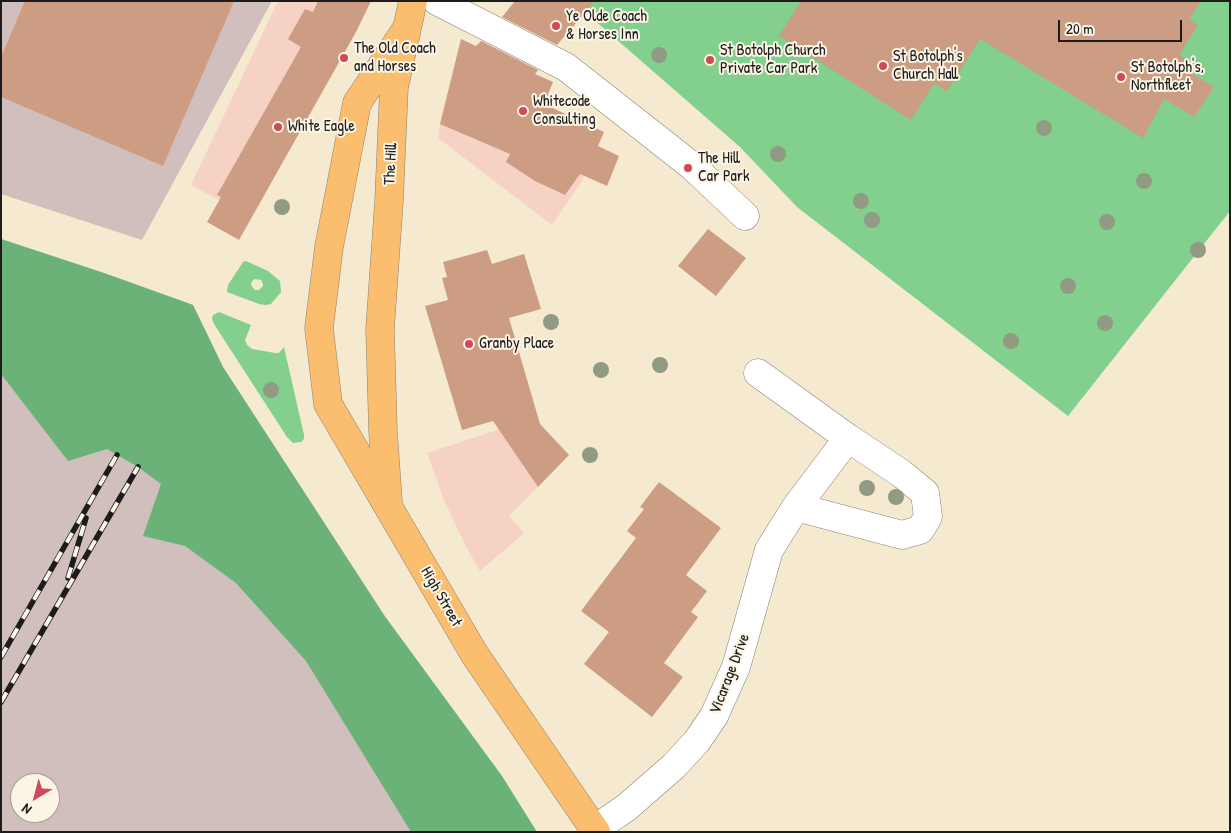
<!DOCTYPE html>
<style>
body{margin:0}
#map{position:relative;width:1231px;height:833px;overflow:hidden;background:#f5e9d0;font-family:"Patrick Hand",sans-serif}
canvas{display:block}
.frame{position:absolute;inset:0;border:2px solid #1c1c1c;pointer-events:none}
.north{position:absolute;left:10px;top:773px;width:50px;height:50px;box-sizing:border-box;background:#fcf5e5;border:1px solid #a29e95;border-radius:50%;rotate:217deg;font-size:14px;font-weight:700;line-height:20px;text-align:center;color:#1c1c1c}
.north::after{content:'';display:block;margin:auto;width:18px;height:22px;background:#d1495b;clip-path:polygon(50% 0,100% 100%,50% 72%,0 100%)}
.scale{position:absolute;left:1058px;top:20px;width:124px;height:22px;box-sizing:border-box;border:2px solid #1c1c1c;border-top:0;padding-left:6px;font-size:15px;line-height:18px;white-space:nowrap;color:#1c1c1c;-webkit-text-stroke:4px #fcf5e5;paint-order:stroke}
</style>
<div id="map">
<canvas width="1231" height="833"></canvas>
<div class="frame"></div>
<div class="north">N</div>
<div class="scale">20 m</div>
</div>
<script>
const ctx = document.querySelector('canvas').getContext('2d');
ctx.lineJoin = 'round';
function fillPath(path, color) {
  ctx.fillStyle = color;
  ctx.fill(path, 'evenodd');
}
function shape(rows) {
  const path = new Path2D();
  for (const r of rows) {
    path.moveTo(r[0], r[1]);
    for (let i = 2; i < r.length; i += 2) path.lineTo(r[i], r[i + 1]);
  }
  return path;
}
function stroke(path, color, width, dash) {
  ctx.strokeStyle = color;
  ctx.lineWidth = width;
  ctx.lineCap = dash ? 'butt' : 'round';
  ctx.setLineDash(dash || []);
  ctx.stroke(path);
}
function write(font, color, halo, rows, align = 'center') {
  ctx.font = font + ' "Patrick Hand",sans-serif';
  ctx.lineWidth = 4;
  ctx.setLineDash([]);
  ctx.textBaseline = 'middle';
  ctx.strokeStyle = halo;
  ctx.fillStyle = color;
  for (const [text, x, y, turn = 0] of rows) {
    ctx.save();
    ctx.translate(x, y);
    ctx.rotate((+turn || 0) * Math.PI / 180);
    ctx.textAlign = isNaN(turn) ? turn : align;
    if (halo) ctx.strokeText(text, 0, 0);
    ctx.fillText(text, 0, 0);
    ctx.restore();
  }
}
fillPath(shape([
 [278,1,371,1,355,33,234,208,191,185],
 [510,63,553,82,544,104,604,132,582,181,552,225,438,138,440,124],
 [534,418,569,455,509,516,524,533,480,571,465,545,444,500,427,453]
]), '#f6d2c4');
fillPath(shape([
 [1,1,272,1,142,240,1,194],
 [1,239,104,273,193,305,223,367,525,832,1,832],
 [20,783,50,783,50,813,20,813]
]), '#d1bfbe');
fillPath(shape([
 [595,1,1230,1,1230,211,1068,416,797,207,740,147,585,12],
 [246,261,268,271,280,281,281,292,271,304,266,305,259,304,227,292,228,285,243,262],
 [255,279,261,280,263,284,263,286,259,290,255,290,251,285,252,281],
 [219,312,251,325,245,340,247,345,252,349,275,353,279,353,284,347,304,435,304,439,301,442,293,443,287,437,214,324,212,319,213,315]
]), '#83cf8d');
fillPath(shape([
 [1,239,104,273,193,305,223,367,384,615,502,776,537,832,411,832,306,661,236,583,185,546,143,536,161,484,138,467,107,449,68,461,1,374]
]), '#6ab278');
fillPath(shape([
 [25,1,234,1,163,166,1,97,1,57],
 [318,1,371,1,356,32,239,240,207,222,221,197,217,195,301,47,288,39,305,9,313,12],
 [515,1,595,1,557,45,502,17],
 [801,1,1201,1,1189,19,1198,25,1179,55,1188,61,1183,68,1214,87,1194,117,1164,99,1143,138,980,39,947,91,934,83,911,120,779,36],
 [461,39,476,46,481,41,538,70,535,74,553,82,544,104,604,132,598,146,619,156,607,186,580,174,565,195,535,181,506,162,510,154,440,124],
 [708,229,746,258,716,296,678,266],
 [487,250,492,264,524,254,541,309,509,318,540,424,569,455,538,487,493,421,462,430,425,306,448,300,442,278,447,277,443,262],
 [659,482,721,528,686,575,707,591,691,612,698,617,664,663,683,677,652,717,584,664,609,632,581,611,636,538,627,531,644,509,640,507]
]), '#cc9c83');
const minor = shape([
 [437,1,566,67,692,166,745,216],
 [796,507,902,535,920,530,928,517,925,493,902,474,848,438],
 [594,830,627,807,674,766,697,741,714,716,736,667,769,550,796,507,848,438,758,373]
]);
const major = shape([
 [407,28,357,103,329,247,319,328,328,404,475,655,596,832],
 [388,501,383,431,380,329,389,201,394,87,413,1]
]);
stroke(minor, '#888276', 29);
stroke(major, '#888276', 29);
stroke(minor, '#fff', 28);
stroke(major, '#fbbe6e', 28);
const rail = shape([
 [68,578,86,518],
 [1,657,117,455],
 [1,702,138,467]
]);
stroke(rail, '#1c1c1c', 5.5);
stroke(rail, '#fcf5e5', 4, [11]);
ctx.fillStyle = '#919b83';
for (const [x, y] of [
 [659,55],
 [1044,128],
 [778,154],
 [1144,181],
 [861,201],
 [282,207],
 [872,220],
 [1107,222],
 [1198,250],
 [1068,286],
 [551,322],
 [1105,323],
 [1011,341],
 [660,365],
 [601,370],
 [271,390],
 [590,455],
 [867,488],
 [896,497]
]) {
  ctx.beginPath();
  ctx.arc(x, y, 8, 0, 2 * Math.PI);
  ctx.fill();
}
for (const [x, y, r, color] of [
 [556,26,5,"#d1495b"],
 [344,58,5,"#d1495b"],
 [710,60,5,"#d1495b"],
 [883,66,5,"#d1495b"],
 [1121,77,5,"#d1495b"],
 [523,111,5,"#d1495b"],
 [278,127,5,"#d1495b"],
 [688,168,5,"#d1495b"],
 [469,344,5,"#d1495b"]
]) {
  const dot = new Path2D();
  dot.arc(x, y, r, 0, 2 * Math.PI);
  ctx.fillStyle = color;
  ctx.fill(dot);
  stroke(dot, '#fcf5e5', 2);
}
write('16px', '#1c1c1c', '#fcf5e5', [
 ["Ye Olde Coach",566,17],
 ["& Horses Inn",566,35],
 ["The Old Coach",354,49],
 ["and Horses",354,67],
 ["St Botolph Church",720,51],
 ["Private Car Park",720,69],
 ["St Botolph's",893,57],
 ["Church Hall",893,75],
 ["St Botolph's,",1131,68],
 ["Northfleet",1131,86],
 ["Whitecode",533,102],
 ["Consulting",533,120],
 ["White Eagle",288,127],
 ["The Hill",698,159],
 ["Car Park",698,177],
 ["Granby Place",479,344]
], 'left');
write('16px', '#1c1c1c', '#fcf5e5', [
 ["The Hill",391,164,-87],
 ["High Street",441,597,60],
 ["Vicarage Drive",730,674,-69]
]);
</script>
